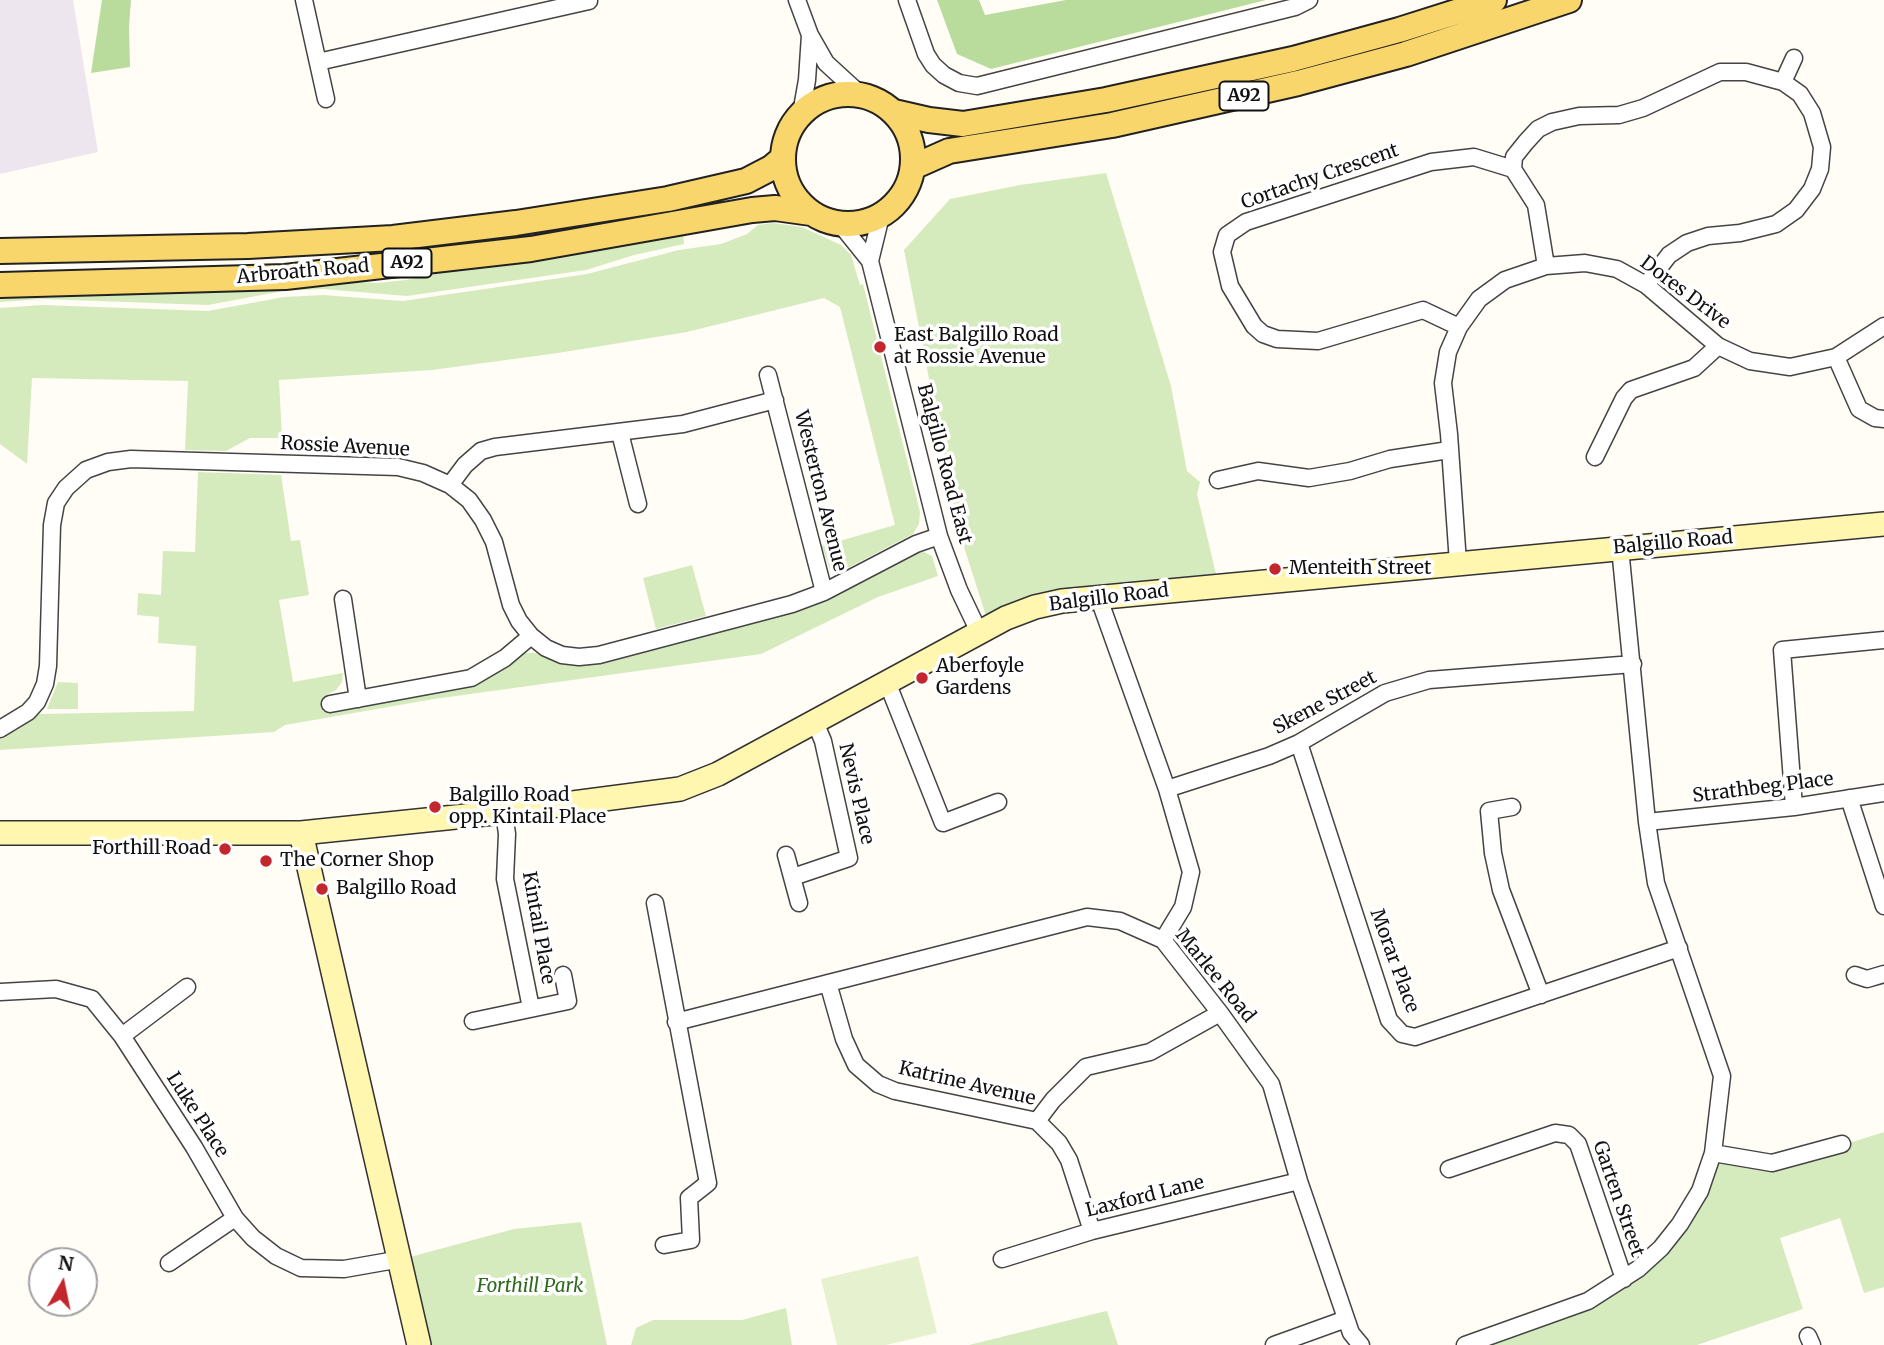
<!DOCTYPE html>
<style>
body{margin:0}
#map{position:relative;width:1884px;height:1345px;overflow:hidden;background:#fffdf5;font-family:Merriweather,serif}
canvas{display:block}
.north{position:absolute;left:28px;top:1247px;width:70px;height:70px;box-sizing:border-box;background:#fff;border:2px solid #a0a0a0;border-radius:50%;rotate:9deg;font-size:19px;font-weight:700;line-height:28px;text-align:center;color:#111}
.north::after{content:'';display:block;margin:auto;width:24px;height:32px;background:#c4262e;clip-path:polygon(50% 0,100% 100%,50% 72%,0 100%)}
</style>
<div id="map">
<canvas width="1884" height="1345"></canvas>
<div class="north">N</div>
</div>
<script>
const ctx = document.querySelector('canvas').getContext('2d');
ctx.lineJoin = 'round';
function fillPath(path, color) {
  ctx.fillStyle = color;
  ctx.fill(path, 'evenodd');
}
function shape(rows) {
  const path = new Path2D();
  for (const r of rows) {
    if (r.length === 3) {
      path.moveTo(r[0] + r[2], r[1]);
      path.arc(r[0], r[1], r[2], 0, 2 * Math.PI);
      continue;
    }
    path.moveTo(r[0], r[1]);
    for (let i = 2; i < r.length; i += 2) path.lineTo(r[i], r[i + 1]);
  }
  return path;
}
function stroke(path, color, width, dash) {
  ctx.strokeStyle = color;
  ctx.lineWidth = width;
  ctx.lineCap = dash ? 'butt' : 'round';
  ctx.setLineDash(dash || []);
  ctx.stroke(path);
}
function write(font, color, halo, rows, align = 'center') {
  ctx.font = font + ' Merriweather,serif';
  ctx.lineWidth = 7;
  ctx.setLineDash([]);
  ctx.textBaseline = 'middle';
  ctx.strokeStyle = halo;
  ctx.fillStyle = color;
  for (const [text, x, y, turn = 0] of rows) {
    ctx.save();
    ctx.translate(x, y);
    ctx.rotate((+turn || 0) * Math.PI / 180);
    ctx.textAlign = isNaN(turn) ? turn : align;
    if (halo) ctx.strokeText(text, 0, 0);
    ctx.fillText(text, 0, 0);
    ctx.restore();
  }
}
fillPath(shape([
 [0,0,73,0,98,152,0,174]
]), '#eee6ef');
fillPath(shape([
 [1106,173,1171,386,1187,471,1200,482,1197,494,1216,574,1046,593,986,616,958,528,904,250,950,199,1020,185],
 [773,223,802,227,841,245,851,255,860,285,863,284,920,512,919,524,913,534,838,573,830,570,822,546,895,525,840,307,824,298,687,332,558,353,432,370,279,380,282,438,250,438,226,451,185,450,188,381,32,378,27,464,0,444,0,308,42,305,208,311,284,297,323,295,403,301,587,274,679,250,721,244,747,234,758,225],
 [683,232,684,244,634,255,586,270,407,296,323,289,283,291,208,305,42,299,0,302,0,289,320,280,377,283,406,280,495,261],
 [198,472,281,475,291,541,300,540,309,595,279,600,293,682,343,673,342,682,336,690,328,694,331,710,473,686,525,653,543,653,575,664,594,664,807,607,912,553,924,552,932,556,938,576,878,597,761,654,434,699,285,725,274,732,0,750,0,736,15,731,39,714,194,711,196,646,158,643,159,617,137,615,138,593,161,595,163,551,195,552],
 [692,565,706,616,656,629,643,578],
 [58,682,78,683,78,709,47,709],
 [1884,1132,1884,1287,1864,1293,1840,1218,1780,1238,1803,1309,1697,1345,1460,1345,1642,1271,1717,1158,1773,1167],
 [581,1222,607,1345,427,1345,410,1257,514,1229],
 [786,1308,792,1345,631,1345,636,1328,653,1320,742,1320],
 [1107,1311,1118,1345,969,1345,1106,1311]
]), '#d5ebbd');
fillPath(shape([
 [102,0,131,0,129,27,130,67,91,73],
 [937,0,979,0,985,15,1066,0,1266,0,991,69,957,54]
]), '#b9dc9c');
fillPath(shape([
 [918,1256,937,1333,886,1345,837,1345,821,1279]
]), '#e6f2cf');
const street = shape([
 [304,0,326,99],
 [797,0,810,35,826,63,861,95],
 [907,0,926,54,933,65,944,75,959,83,977,86,1295,7,1309,0],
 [318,62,589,1],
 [1783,82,1794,58],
 [801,114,807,80,810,35],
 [1513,169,1514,157,1526,142,1538,129,1552,122,1579,116,1619,115,1643,108,1720,72,1746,72,1783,82,1800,94,1812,113,1822,147,1820,169,1812,189,1796,210,1776,224,1740,233,1708,236,1687,243,1669,255,1646,285],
 [841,225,870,261,939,536,959,590,979,632],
 [870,261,881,216],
 [1459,327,1423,310,1318,341,1277,339,1263,334,1254,326,1230,286,1222,252,1227,235,1246,222,1431,162,1474,157,1513,169,1536,205,1546,266],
 [1836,357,1859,409,1875,418,1884,419],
 [768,375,824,592],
 [620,433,638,504],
 [1595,457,1624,398,1631,390,1694,368,1718,346],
 [1218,480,1258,471,1309,478,1350,471,1390,459,1449,450],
 [450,485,465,465,481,451,495,447,683,424,775,400],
 [1458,563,1449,434,1443,383,1448,352,1459,327,1479,299,1505,280,1546,266,1585,263,1617,269,1646,285,1718,346,1750,361,1790,367,1836,357,1884,326],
 [1098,596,1167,789,1191,872,1183,907,1163,940],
 [343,599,358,699],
 [887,682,943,823,998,802],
 [330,704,471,678,505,658,531,636],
 [0,729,28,712,37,702,45,684,48,666,52,525,56,503,66,488,86,470,108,462,131,459,398,467,423,473,450,485,469,500,483,520,494,542,511,605,519,621,531,636,546,648,562,655,579,657,599,655,792,604,824,592,916,544,939,536],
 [1299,743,1389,1020,1402,1034,1415,1037,1679,948],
 [1167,789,1269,756,1299,743,1385,693,1429,680,1633,664],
 [1849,798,1884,906],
 [1512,807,1489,811,1493,853,1501,890,1541,995],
 [1794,807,1782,650,1884,640],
 [504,812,507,834,505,879,531,1008],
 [1647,822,1794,807,1884,793],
 [786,855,799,903],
 [793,877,849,858,823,741,815,722],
 [655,903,708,1183,689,1198,691,1240,664,1245],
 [1855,975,1867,979,1884,974],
 [828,983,844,1039,856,1065,878,1084,895,1091,1037,1121,1059,1143,1069,1160,1092,1231],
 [0,992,56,989,92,999,122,1036,194,1147,235,1218,253,1238,276,1256,301,1268,344,1269,401,1259],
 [473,1021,568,1001,563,975],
 [676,1022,1087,917,1120,921,1163,940,1220,1013,1271,1084,1299,1181,1351,1333,1361,1345],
 [122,1036,187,987],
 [1037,1121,1053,1100,1086,1067,1150,1052,1220,1013],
 [1713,1153,1772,1163,1842,1144],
 [1449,1169,1555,1133,1569,1135,1578,1144,1624,1279],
 [1002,1259,1092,1231,1299,1181],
 [169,1263,235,1218],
 [1808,1336,1812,1345],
 [1274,1345,1346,1319],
 [1465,1345,1588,1301,1638,1269,1661,1248,1680,1224,1700,1191,1713,1153,1722,1076,1656,883,1647,822,1620,548]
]);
const secondary = shape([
 [0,833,301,833,504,812,680,789,718,774,1006,618,1035,607,1062,601,1884,524],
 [301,833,419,1345]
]);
const primary = shape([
 [848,159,65],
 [894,112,929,120,963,124,1106,100,1293,59,1399,30,1494,0],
 [913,167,949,151,1112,125,1298,83,1406,54,1569,0],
 [0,251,248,246,393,238,516,223,668,199,746,181,771,168,783,158],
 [0,285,285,277,531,249,752,210,775,208,811,213]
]);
stroke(street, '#444', 19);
stroke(secondary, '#333', 26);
stroke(primary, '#222', 28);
stroke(street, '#fff', 16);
stroke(secondary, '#fff6b0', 23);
stroke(primary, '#f9d66b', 24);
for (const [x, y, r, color] of [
 [880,347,7,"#c4262e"],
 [1275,569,7,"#c4262e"],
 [922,678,7,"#c4262e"],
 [435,807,7,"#c4262e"],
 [225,849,7,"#c4262e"],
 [266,861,7,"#c4262e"],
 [322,889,7,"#c4262e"]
]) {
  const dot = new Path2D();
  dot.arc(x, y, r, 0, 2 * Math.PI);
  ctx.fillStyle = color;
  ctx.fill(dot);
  stroke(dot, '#fff', 2.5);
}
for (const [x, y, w] of [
 [1244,96,49],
 [407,263,49]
]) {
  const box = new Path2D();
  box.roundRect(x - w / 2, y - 14.5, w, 29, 5);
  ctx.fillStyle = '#fff';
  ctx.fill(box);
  stroke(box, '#111', 2);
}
write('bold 18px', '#111', null, [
 ["A92",1244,96],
 ["A92",407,263]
]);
write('19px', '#111', '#fff', [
 ["Cortachy Crescent",1320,177,-19],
 ["Arbroath Road",303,272,-5],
 ["Dores Drive",1685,293,37],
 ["Rossie Avenue",345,447,3],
 ["Balgillo Road East",944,464,75],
 ["Westerton Avenue",820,491,76],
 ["Balgillo Road",1673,543,-5],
 ["Balgillo Road",1109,598,-7],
 ["Skene Street",1325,703,-28],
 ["Strathbeg Place",1763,788,-7],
 ["Nevis Place",856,794,77],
 ["Kintail Place",538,928,80],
 ["Morar Place",1394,961,70],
 ["Marlee Road",1215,976,51],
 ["Katrine Avenue",967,1084,13],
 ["Luke Place",197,1115,57],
 ["Laxford Lane",1145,1197,-14],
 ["Garten Street",1618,1199,71]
]);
write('19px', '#111', '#fff', [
 ["East Balgillo Road",894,336],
 ["at Rossie Avenue",894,358],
 ["Menteith Street",1289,569],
 ["Aberfoyle",936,667],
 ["Gardens",936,689],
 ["Balgillo Road",449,796],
 ["opp. Kintail Place",449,818],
 ["Forthill Road",211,849,"right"],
 ["The Corner Shop",280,861],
 ["Balgillo Road",336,889]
], 'left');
write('italic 19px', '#2f6b1f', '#fff', [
 ["Forthill Park",530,1287]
]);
</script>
